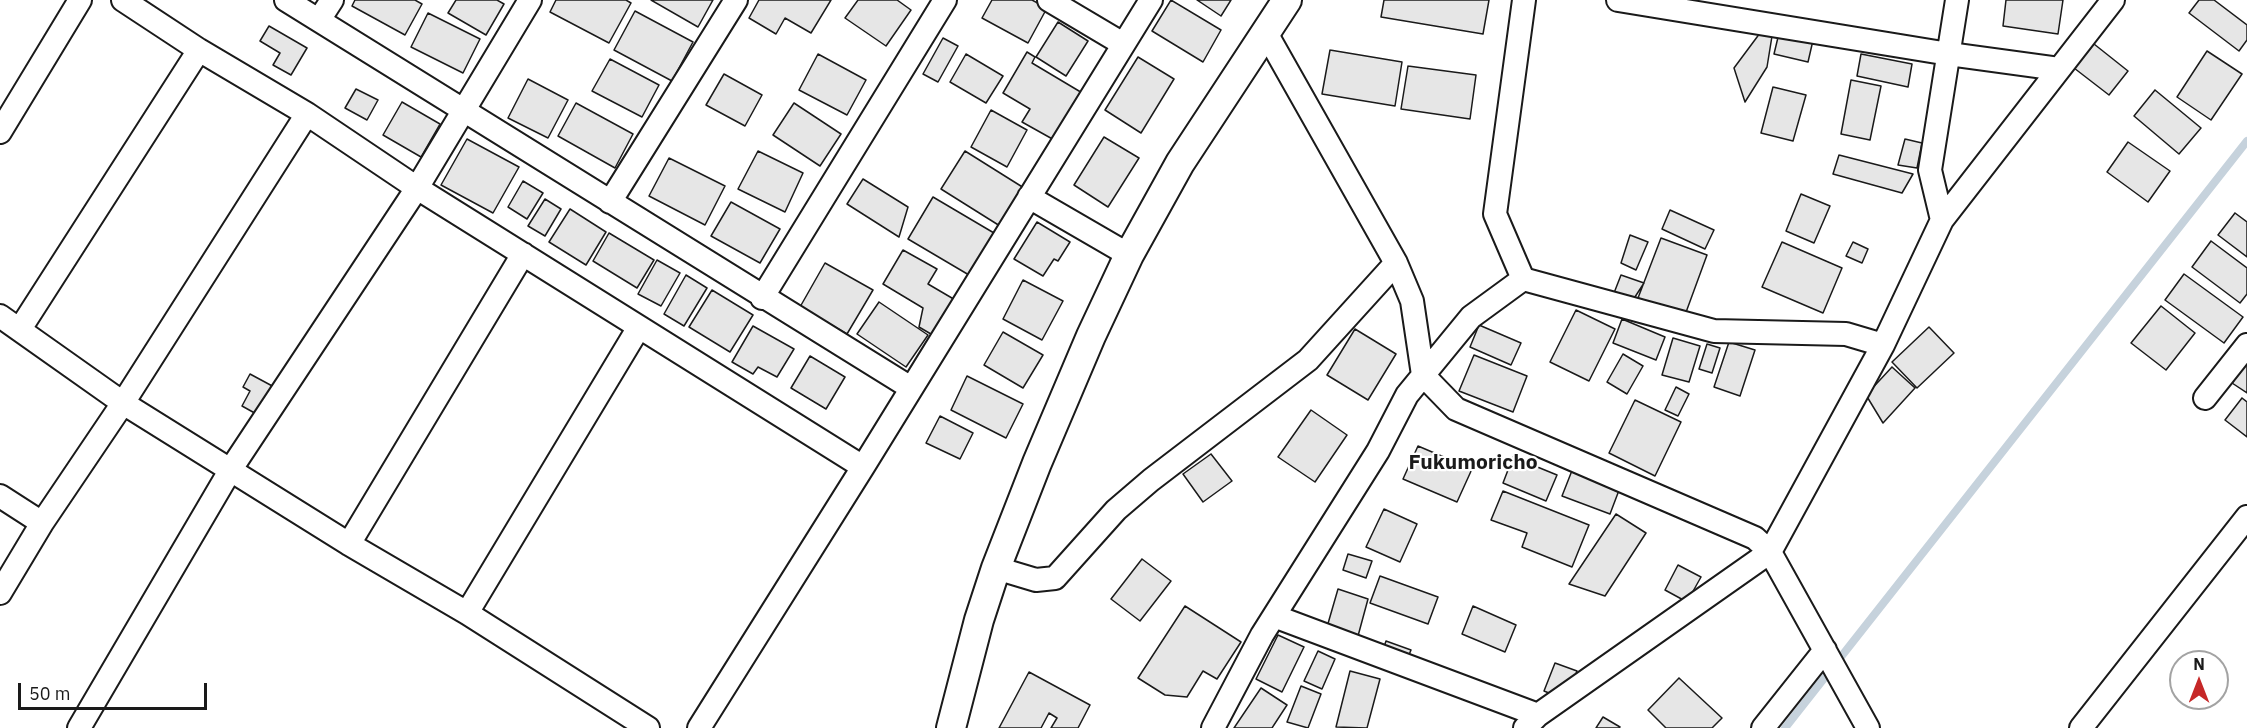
<!DOCTYPE html>
<style>
body{margin:0}
#map{position:relative;width:2247px;height:728px;overflow:hidden;background:#fff;font-family:"IBM Plex Sans",sans-serif}
canvas{display:block}
.north{position:absolute;left:2169px;top:650px;width:60px;height:60px;box-sizing:border-box;background:#fff;border:2px solid #a3a3a3;border-radius:50%;rotate:0deg;font-size:16px;font-weight:700;line-height:24px;text-align:center;color:#1a1a1a}
.north::after{content:'';display:block;margin:auto;width:21px;height:27px;background:#c62828;clip-path:polygon(50% 0,100% 100%,50% 72%,0 100%)}
.scale{position:absolute;left:18px;top:683px;width:189px;height:27px;box-sizing:border-box;border:3px solid #1a1a1a;border-top:0;padding-left:8px;font-size:18px;line-height:21px;white-space:nowrap;color:#1a1a1a;-webkit-text-stroke:4px #fff;paint-order:stroke}
</style>
<div id="map">
<canvas width="2247" height="728"></canvas>
<div class="north">N</div>
<div class="scale">50 m</div>
</div>
<script>
const ctx = document.querySelector('canvas').getContext('2d');
ctx.lineJoin = 'round';
function shape(rows) {
  const path = new Path2D();
  for (const r of rows) {
    path.moveTo(r[0], r[1]);
    for (let i = 2; i < r.length; i += 2) path.lineTo(r[i], r[i + 1]);
  }
  return path;
}
function stroke(path, color, width, dash) {
  ctx.strokeStyle = color;
  ctx.lineWidth = width;
  ctx.lineCap = dash ? 'butt' : 'round';
  ctx.setLineDash(dash || []);
  ctx.stroke(path);
}
function fillPath(path, color) {
  ctx.fillStyle = color;
  ctx.fill(path, 'evenodd');
}
function write(font, color, halo, rows, align = 'center') {
  ctx.font = font + ' "IBM Plex Sans",sans-serif';
  ctx.lineWidth = 4.5;
  ctx.setLineDash([]);
  ctx.textBaseline = 'middle';
  ctx.strokeStyle = halo;
  ctx.fillStyle = color;
  for (const [text, x, y, turn = 0] of rows) {
    ctx.save();
    ctx.translate(x, y);
    ctx.rotate((+turn || 0) * Math.PI / 180);
    ctx.textAlign = isNaN(turn) ? turn : align;
    if (halo) ctx.strokeText(text, 0, 0);
    ctx.fillText(text, 0, 0);
    ctx.restore();
  }
}
stroke(shape([
 [1785,728,2247,141]
]), '#c6d2dc', 8);
const building = shape([
 [355,0,415,0,422,4,405,35,352,6,355,0],
 [456,0,497,0,504,4,486,35,448,13,456,0],
 [556,0,626,0,631,3,609,43,550,12,556,0],
 [651,0,713,0,698,27,651,0],
 [759,0,831,0,811,33,785,18,776,34,749,18,759,0],
 [858,0,897,0,911,10,886,46,845,18,858,0],
 [992,0,1032,0,1047,8,1028,43,982,18,992,0],
 [1171,0,1221,30,1203,62,1152,31,1171,0],
 [1197,0,1231,0,1221,16,1197,0],
 [1384,0,1489,0,1483,34,1381,17,1384,0],
 [2006,0,2063,0,2058,34,2003,26,2006,0],
 [2199,0,2214,0,2247,25,2247,40,2239,51,2189,13,2199,0],
 [635,11,693,42,672,81,614,50,635,11],
 [428,13,480,39,463,73,411,47,428,13],
 [1058,22,1088,41,1066,76,1036,57,1058,22],
 [269,26,307,48,291,75,273,65,280,53,260,41,269,26],
 [1763,29,1773,30,1767,67,1745,102,1734,68,1763,29],
 [1780,29,1814,36,1808,62,1774,54,1780,29],
 [943,38,958,46,938,82,923,74,943,38],
 [2094,44,2128,71,2109,95,2074,68,2094,44],
 [1330,50,1402,62,1395,106,1322,94,1330,50],
 [2207,51,2242,74,2211,120,2177,97,2207,51],
 [1027,52,1035,57,1032,63,1084,94,1056,141,1022,122,1030,109,1003,93,1027,52],
 [818,54,866,80,847,115,799,90,818,54],
 [966,54,1003,76,986,103,950,82,966,54],
 [1861,54,1912,64,1908,87,1857,76,1861,54],
 [1138,57,1174,79,1141,133,1105,110,1138,57],
 [610,59,659,85,642,117,592,91,610,59],
 [1408,66,1476,75,1470,119,1401,109,1408,66],
 [724,74,762,95,745,126,706,105,724,74],
 [528,79,568,100,548,138,508,118,528,79],
 [1851,80,1881,86,1870,140,1841,134,1851,80],
 [1773,87,1806,95,1793,141,1761,133,1773,87],
 [356,89,378,100,367,120,345,108,356,89],
 [2155,90,2201,128,2179,154,2134,116,2155,90],
 [402,102,440,124,421,157,383,135,402,102],
 [576,103,633,134,615,168,558,136,576,103],
 [794,103,841,134,820,166,773,135,794,103],
 [991,110,1027,130,1007,167,971,147,991,110],
 [1104,137,1139,158,1108,207,1074,185,1104,137],
 [467,139,519,167,493,213,441,185,467,139],
 [1905,139,1922,143,1917,168,1898,165,1905,139],
 [2128,142,2170,171,2148,202,2107,172,2128,142],
 [758,151,803,173,785,212,738,189,758,151],
 [965,151,1024,188,1000,226,941,189,965,151],
 [1839,155,1913,174,1902,193,1833,174,1839,155],
 [669,158,725,186,705,225,649,196,669,158],
 [863,179,908,207,899,237,847,204,863,179],
 [523,181,543,193,527,219,508,207,523,181],
 [1801,194,1830,206,1814,243,1786,231,1801,194],
 [933,197,994,233,969,275,908,239,933,197],
 [545,199,561,209,545,236,528,226,545,199],
 [731,202,780,229,760,263,711,236,731,202],
 [570,209,606,232,586,265,549,242,570,209],
 [1670,210,1714,230,1705,249,1662,229,1670,210],
 [2235,213,2247,222,2247,257,2218,235,2235,213],
 [1037,222,1070,242,1058,261,1054,259,1043,276,1014,259,1037,222],
 [609,233,654,260,637,288,593,261,609,233],
 [1630,235,1648,242,1636,270,1621,263,1630,235],
 [1661,238,1707,255,1685,315,1638,298,1661,238],
 [2211,241,2247,268,2247,294,2240,303,2192,267,2211,241],
 [1782,242,1842,268,1823,313,1762,287,1782,242],
 [1853,242,1868,249,1862,263,1846,256,1853,242],
 [903,250,937,269,928,284,957,301,936,337,919,327,923,308,883,284,903,250],
 [657,260,680,273,661,306,638,294,657,260],
 [825,263,873,290,847,334,800,307,825,263],
 [2184,274,2243,317,2224,343,2165,300,2184,274],
 [686,275,707,288,684,326,664,314,686,275],
 [1621,275,1644,283,1633,300,1614,293,1621,275],
 [1023,280,1063,301,1042,340,1003,319,1023,280],
 [712,290,753,315,730,352,689,327,712,290],
 [879,302,928,335,906,367,857,334,879,302],
 [2161,306,2195,333,2166,370,2131,343,2161,306],
 [1576,310,1615,329,1589,381,1550,362,1576,310],
 [1622,319,1665,337,1656,360,1613,343,1622,319],
 [1479,325,1521,343,1511,365,1470,347,1479,325],
 [753,326,794,349,777,377,758,367,753,374,732,362,753,326],
 [1929,327,1954,353,1917,388,1892,362,1929,327],
 [1355,329,1396,354,1368,400,1327,375,1355,329],
 [1003,332,1043,355,1023,388,984,365,1003,332],
 [1673,338,1700,346,1689,382,1662,375,1673,338],
 [1729,342,1755,350,1740,396,1714,387,1729,342],
 [1707,344,1720,348,1712,373,1699,369,1707,344],
 [1623,354,1643,366,1627,394,1607,382,1623,354],
 [1474,355,1527,376,1513,412,1459,391,1474,355],
 [810,356,845,377,826,409,791,388,810,356],
 [2247,363,2247,393,2232,383,2247,363],
 [1892,367,1915,388,1883,423,1866,395,1892,367],
 [250,374,276,388,260,416,242,406,250,391,243,387,250,374],
 [967,376,1023,404,1006,438,951,410,967,376],
 [1676,387,1689,394,1678,416,1665,410,1676,387],
 [2242,398,2247,402,2247,437,2225,420,2242,398],
 [1635,400,1681,422,1655,476,1609,453,1635,400],
 [1311,410,1347,435,1315,482,1278,457,1311,410],
 [940,416,973,433,960,459,926,443,940,416],
 [1418,446,1472,469,1457,502,1403,479,1418,446],
 [1211,454,1232,481,1203,502,1183,474,1211,454],
 [1513,457,1557,475,1546,501,1503,483,1513,457],
 [1573,468,1621,485,1610,514,1562,496,1573,468],
 [1503,491,1589,525,1572,567,1522,547,1527,533,1491,520,1503,491],
 [1384,509,1417,524,1400,562,1366,547,1384,509],
 [1616,514,1646,533,1605,596,1569,584,1616,514],
 [1348,554,1372,561,1366,578,1343,570,1348,554],
 [1142,559,1171,581,1140,621,1111,599,1142,559],
 [1678,565,1701,577,1687,602,1665,590,1678,565],
 [1380,576,1438,597,1428,624,1370,603,1380,576],
 [1338,589,1368,599,1358,636,1327,627,1338,589],
 [1185,606,1241,642,1217,679,1203,671,1187,697,1165,695,1138,678,1185,606],
 [1473,606,1516,625,1505,652,1462,634,1473,606],
 [1278,635,1304,647,1282,692,1256,679,1278,635],
 [1386,641,1411,650,1406,662,1382,653,1386,641],
 [1318,651,1335,659,1322,689,1304,681,1318,651],
 [1555,663,1577,671,1566,700,1544,691,1555,663],
 [1350,671,1380,679,1367,728,1336,727,1350,671],
 [1029,672,1090,705,1078,728,1051,728,1057,718,1049,713,1041,728,999,728,1029,672],
 [1679,678,1722,718,1712,728,1666,728,1648,710,1679,678],
 [1301,686,1321,694,1308,728,1287,722,1301,686],
 [1261,688,1287,705,1272,728,1234,728,1261,688],
 [1603,717,1620,727,1619,728,1596,728,1603,717]
]);
fillPath(building, '#e6e6e6');
stroke(building, '#1a1a1a', 1.5);
const minor = shape([
 [123,0,199,50,307,114,417,188,863,467],
 [286,0,911,388],
 [1049,0,1123,44],
 [1618,0,1949,54,2059,69],
 [319,20,332,0],
 [1266,33,1396,263,1412,301,1423,375,1456,409,1755,538,1770,552,1868,728],
 [0,132,80,0],
 [1029,197,1129,255],
 [610,202,736,0],
 [1942,220,1930,170,1957,0],
 [1523,279,1495,214,1524,0],
 [762,298,945,0],
 [0,316,123,403,349,544,467,613,648,728],
 [20,329,199,50],
 [2205,398,2247,345],
 [0,496,42,523],
 [349,544,523,254],
 [996,568,1036,580,1055,578,1116,510,1151,480,1308,360,1396,263],
 [0,593,42,523,123,403,307,114],
 [467,613,639,327],
 [1274,616,1538,715],
 [79,728,231,469,417,188,530,0],
 [699,728,863,467,1151,0],
 [1213,728,1262,635,1378,451,1407,395,1471,317,1523,279,1714,331,1846,334,1883,345],
 [1525,728,1538,715,1770,552,1883,345,1942,220,2113,0],
 [1763,728,1825,650],
 [2081,728,2247,517]
]);
const tertiary = shape([
 [951,728,979,620,996,568,1037,463,1091,336,1129,255,1180,163,1287,0]
]);
stroke(minor, '#1a1a1a', 26);
stroke(tertiary, '#1a1a1a', 32);
stroke(minor, '#fff', 22);
stroke(tertiary, '#fff', 28);
write('bold 21px', '#1a1a1a', '#fff', [
 ["Fukumoricho",1473,463]
]);
</script>
